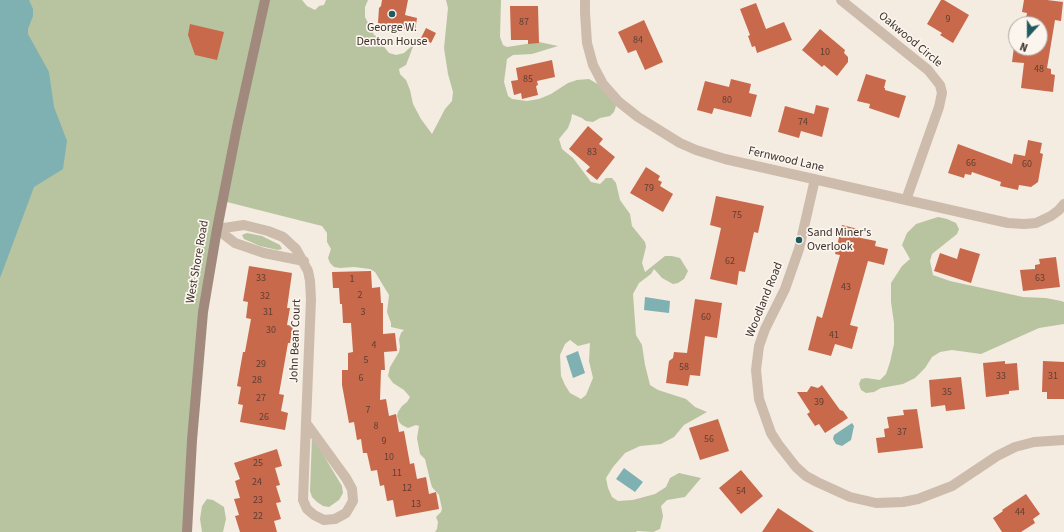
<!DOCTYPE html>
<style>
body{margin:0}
#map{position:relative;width:1064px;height:532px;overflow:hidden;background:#f4ebe1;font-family:"Source Sans 3",sans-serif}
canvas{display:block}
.north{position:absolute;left:1008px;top:16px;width:40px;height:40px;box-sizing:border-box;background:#fbf5ee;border:1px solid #aea6a0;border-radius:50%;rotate:201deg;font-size:11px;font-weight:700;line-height:16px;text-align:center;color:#3b302b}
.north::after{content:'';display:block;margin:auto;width:14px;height:18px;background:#1f5a5e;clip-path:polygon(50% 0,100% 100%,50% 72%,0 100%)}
</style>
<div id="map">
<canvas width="1064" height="532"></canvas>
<div class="north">N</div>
</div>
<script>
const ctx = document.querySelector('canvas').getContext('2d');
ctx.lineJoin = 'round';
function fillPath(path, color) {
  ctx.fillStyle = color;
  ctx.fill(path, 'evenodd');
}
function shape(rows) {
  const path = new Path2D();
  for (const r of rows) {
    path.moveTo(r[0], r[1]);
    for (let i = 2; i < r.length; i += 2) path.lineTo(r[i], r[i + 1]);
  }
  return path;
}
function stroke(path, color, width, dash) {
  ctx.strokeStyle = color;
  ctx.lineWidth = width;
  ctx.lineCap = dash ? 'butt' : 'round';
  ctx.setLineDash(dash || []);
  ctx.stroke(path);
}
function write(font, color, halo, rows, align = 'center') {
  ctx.font = font + ' "Source Sans 3",sans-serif';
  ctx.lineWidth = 3.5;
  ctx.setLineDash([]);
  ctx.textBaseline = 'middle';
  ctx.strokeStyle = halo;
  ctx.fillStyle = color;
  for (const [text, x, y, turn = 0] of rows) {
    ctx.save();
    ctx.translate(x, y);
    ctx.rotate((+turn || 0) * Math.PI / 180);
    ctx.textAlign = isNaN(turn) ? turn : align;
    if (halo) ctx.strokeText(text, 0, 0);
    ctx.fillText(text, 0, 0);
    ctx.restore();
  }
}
fillPath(shape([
 [0,0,302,0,307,6,315,10,319,6,324,5,326,0,368,0,365,7,365,17,374,35,380,38,385,48,389,53,396,55,404,53,414,44,406,65,399,69,400,74,406,80,410,90,413,104,421,119,432,134,445,109,452,101,453,92,448,74,444,48,448,8,446,0,501,0,500,37,503,45,507,47,539,42,558,46,532,54,513,55,507,59,504,82,508,96,512,99,527,101,539,99,551,94,568,83,577,80,589,79,601,86,611,95,616,106,614,112,610,116,600,118,593,122,586,121,582,118,572,114,571,120,568,128,559,139,562,149,573,158,591,182,600,184,606,178,612,178,616,183,620,200,630,214,632,226,645,242,646,247,642,263,645,272,665,256,672,256,680,258,688,271,684,279,678,283,673,284,662,278,654,269,651,274,639,283,633,294,636,335,642,345,645,365,650,385,658,390,686,399,695,407,707,412,684,425,674,437,661,444,640,446,625,453,613,467,606,478,608,488,612,497,618,501,633,500,655,494,666,487,670,478,679,473,701,478,685,497,667,500,661,506,663,516,660,529,653,532,637,531,636,532,433,532,435,532,437,529,438,522,436,517,441,512,442,509,439,495,432,487,430,480,425,459,420,454,417,438,419,426,416,425,408,428,402,425,399,422,397,416,398,412,402,406,407,402,410,397,404,390,393,383,388,376,390,367,399,352,400,347,399,339,401,333,404,330,391,327,391,323,387,312,389,295,375,272,370,269,354,267,340,268,334,267,330,263,328,258,331,249,327,242,327,233,322,226,223,201,203,312,187,532,0,532],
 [570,340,578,346,590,343,589,361,593,378,586,395,581,399,570,393,565,385,561,376,560,355,565,344],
 [938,217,947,219,956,223,959,229,957,234,932,254,930,261,933,275,950,281,1023,297,1046,298,1061,301,1064,302,1064,324,1039,328,981,354,952,350,940,352,932,357,925,368,915,378,903,384,881,388,874,392,866,393,861,390,859,384,861,379,866,378,880,380,886,374,890,362,894,344,894,323,891,302,891,283,902,266,910,259,902,245,907,233,916,224],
 [247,233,262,236,280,245,282,249,278,250,260,246,244,239,242,235],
 [312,436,342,486,343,493,339,500,329,507,323,506,317,502,312,497,310,491],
 [207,499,213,500,224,507,226,519,223,532,202,532,200,519,202,506]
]), '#b8c4a0');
fillPath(shape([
 [0,0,29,0,33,9,33,16,28,29,28,34,49,72,54,107,67,141,63,169,34,187,0,278],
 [645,297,670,301,669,313,644,310],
 [578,351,585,373,573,378,566,356],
 [852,423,854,426,851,440,842,446,836,444,833,439,834,435],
 [624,468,643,482,635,492,616,479]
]), '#7fb0b2');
fillPath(shape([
 [382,0,408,0,405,15,417,18,415,31,378,23,379,8,381,6],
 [941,0,944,0,969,15,953,43,940,35,942,33,927,24],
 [1024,0,1047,0,1063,2,1061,21,1055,20,1047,68,1051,69,1051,74,1055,75,1053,92,1021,88,1024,63,1012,62,1014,47,1040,51,1040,24,1025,24,1027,13,1022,12],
 [756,3,766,29,784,22,792,40,757,53,755,46,752,47,748,36,750,35,740,9],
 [510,6,538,6,539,43,528,44,528,40,511,40],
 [644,20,663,62,645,70,636,50,628,53,618,32],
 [190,24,224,32,217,60,195,55,188,35],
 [426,28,436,33,431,43,421,38],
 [820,29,845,50,844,53,848,57,848,62,837,76,824,65,822,67,802,50],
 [552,60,555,77,537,81,538,85,536,86,538,95,522,99,521,93,514,95,511,81,518,80,516,68],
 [866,74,886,80,884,88,885,88,885,90,906,96,899,118,869,108,870,104,857,101],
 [731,79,751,84,749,93,757,95,751,117,714,108,712,114,697,110,705,81,729,87],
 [816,105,829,108,822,137,801,131,799,138,778,132,785,106,814,114],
 [588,126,603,139,599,144,615,157,597,180,586,171,590,167,569,149],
 [1028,140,1042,143,1040,153,1043,154,1038,182,1031,187,1019,185,1018,190,1000,186,1001,182,972,172,971,175,965,174,964,178,948,173,958,144,1012,164,1014,154,1025,156],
 [646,167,660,176,658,180,662,182,660,186,673,194,663,212,630,193],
 [716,196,764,206,758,233,754,232,745,272,739,271,737,285,710,279,721,228,710,225],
 [842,225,858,229,856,234,861,235,861,238,876,241,875,246,888,249,884,265,868,261,850,325,858,327,852,349,835,344,831,356,808,350,817,316,822,318,840,255,835,254],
 [960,248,980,254,971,283,934,271,940,253,957,259],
 [1056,257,1060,287,1023,291,1020,270,1035,269,1035,265,1040,264,1039,259],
 [249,266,292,273,287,308,290,308,287,325,293,326,290,343,288,343,279,394,284,395,281,411,288,413,285,430,240,422,243,405,238,404,241,387,237,386,243,352,245,352,251,319,246,318,248,302,243,301],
 [371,271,372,288,380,287,381,303,383,303,383,334,395,333,397,351,384,352,385,370,381,370,380,400,386,399,389,416,396,414,399,432,404,431,410,464,414,463,417,479,426,477,429,494,436,492,439,509,396,517,393,500,387,501,384,485,380,486,377,470,371,471,367,453,363,453,361,439,357,440,354,422,349,423,342,385,342,370,348,370,348,353,353,352,351,323,343,323,342,304,340,304,339,288,333,288,332,272],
 [695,299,722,303,717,338,705,336,700,376,690,375,688,386,666,383,669,361,673,358,674,352,687,353],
 [1005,361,1005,364,1017,363,1019,390,1009,391,1009,394,986,397,983,363],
 [1043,361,1064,362,1064,399,1047,399,1047,392,1042,392],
 [961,377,965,409,946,411,945,405,931,407,929,380],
 [822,385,840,410,843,411,848,418,825,433,819,424,815,426,807,414,810,412,797,392,807,392,811,386,818,388],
 [917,409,923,448,878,453,876,438,885,437,884,429,889,428,887,417,904,415,903,410],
 [718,419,729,451,700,460,689,428],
 [277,449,282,466,275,468,280,485,276,486,281,502,276,503,281,519,274,521,277,532,240,532,235,516,239,515,234,499,240,498,235,481,240,479,234,463],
 [741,470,763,496,741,514,719,488],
 [1026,494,1040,514,1033,519,1035,523,1021,532,1002,532,993,518,1003,511,1002,510],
 [778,508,814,532,762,532]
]), '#c8694b');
stroke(shape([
 [585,0,585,13,587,43,593,65,603,84,619,102,638,117,680,143,696,150,725,159,1008,223,1024,224,1036,223,1051,216,1059,210,1064,204],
 [841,0,928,70,940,85,942,93,939,107,906,200],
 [815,179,799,249,785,289,765,329,759,346,756,370,759,399,771,433,778,444,796,467,806,476,817,482,850,497,876,503,903,502,918,499,952,486,997,456,1015,447,1034,442,1064,440],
 [217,229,244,225,268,231,283,237,296,249,308,271,310,281,311,299,306,423,303,500,307,509,314,515,324,520,335,519,346,513,353,501,352,489,346,478,306,423],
 [217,229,235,243,264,253,304,261]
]), '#cdbbac', 10);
stroke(shape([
 [187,532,192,440,203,312,217,229,237,127,265,0]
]), '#a18a7d', 10);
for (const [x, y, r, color] of [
 [392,14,4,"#1f5a5e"],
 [799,240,4,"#1f5a5e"]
]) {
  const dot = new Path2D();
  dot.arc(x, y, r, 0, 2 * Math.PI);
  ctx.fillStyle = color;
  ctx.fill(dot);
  stroke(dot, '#fbf5ee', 1.5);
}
write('10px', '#5e3e33', null, [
 ["9",948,20],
 ["87",524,23],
 ["84",638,41],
 ["10",825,53],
 ["48",1039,70],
 ["85",528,80],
 ["80",727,101],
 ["74",803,123],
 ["83",592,153],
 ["66",971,164],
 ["60",1027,165],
 ["79",649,189],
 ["75",737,216],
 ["62",730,262],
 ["33",261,279],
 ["63",1040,279],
 ["1",352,280],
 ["43",846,288],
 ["2",360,296],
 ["32",265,297],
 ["31",268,313],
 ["3",363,313],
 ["60",706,318],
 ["30",271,331],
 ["41",834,336],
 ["4",374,346],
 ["5",366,361],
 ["29",261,365],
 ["58",684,368],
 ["33",1001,377],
 ["31",1053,377],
 ["6",361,379],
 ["28",257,381],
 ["35",947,393],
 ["27",261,399],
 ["39",819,403],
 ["7",368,411],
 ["26",264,418],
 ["8",376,427],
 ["37",902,433],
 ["56",709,440],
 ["9",384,442],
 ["10",389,458],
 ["25",258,464],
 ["11",397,474],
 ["24",257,483],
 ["12",407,489],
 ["54",741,492],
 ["23",258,501],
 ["13",416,505],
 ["44",1020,513],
 ["22",258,517]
]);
write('12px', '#3b302b', '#fbf5ee', [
 ["George W.",392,28],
 ["Denton House",392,42],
 ["Sand Miner's",807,233,"left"],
 ["Overlook",807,247,"left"]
]);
write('12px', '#3b302b', '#fbf5ee', [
 ["Oakwood Circle",910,40,40],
 ["Fernwood Lane",786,160,13],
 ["West Shore Road",198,262,-80],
 ["Woodland Road",765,300,-68],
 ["John Bean Court",296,341,-88]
]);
</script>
